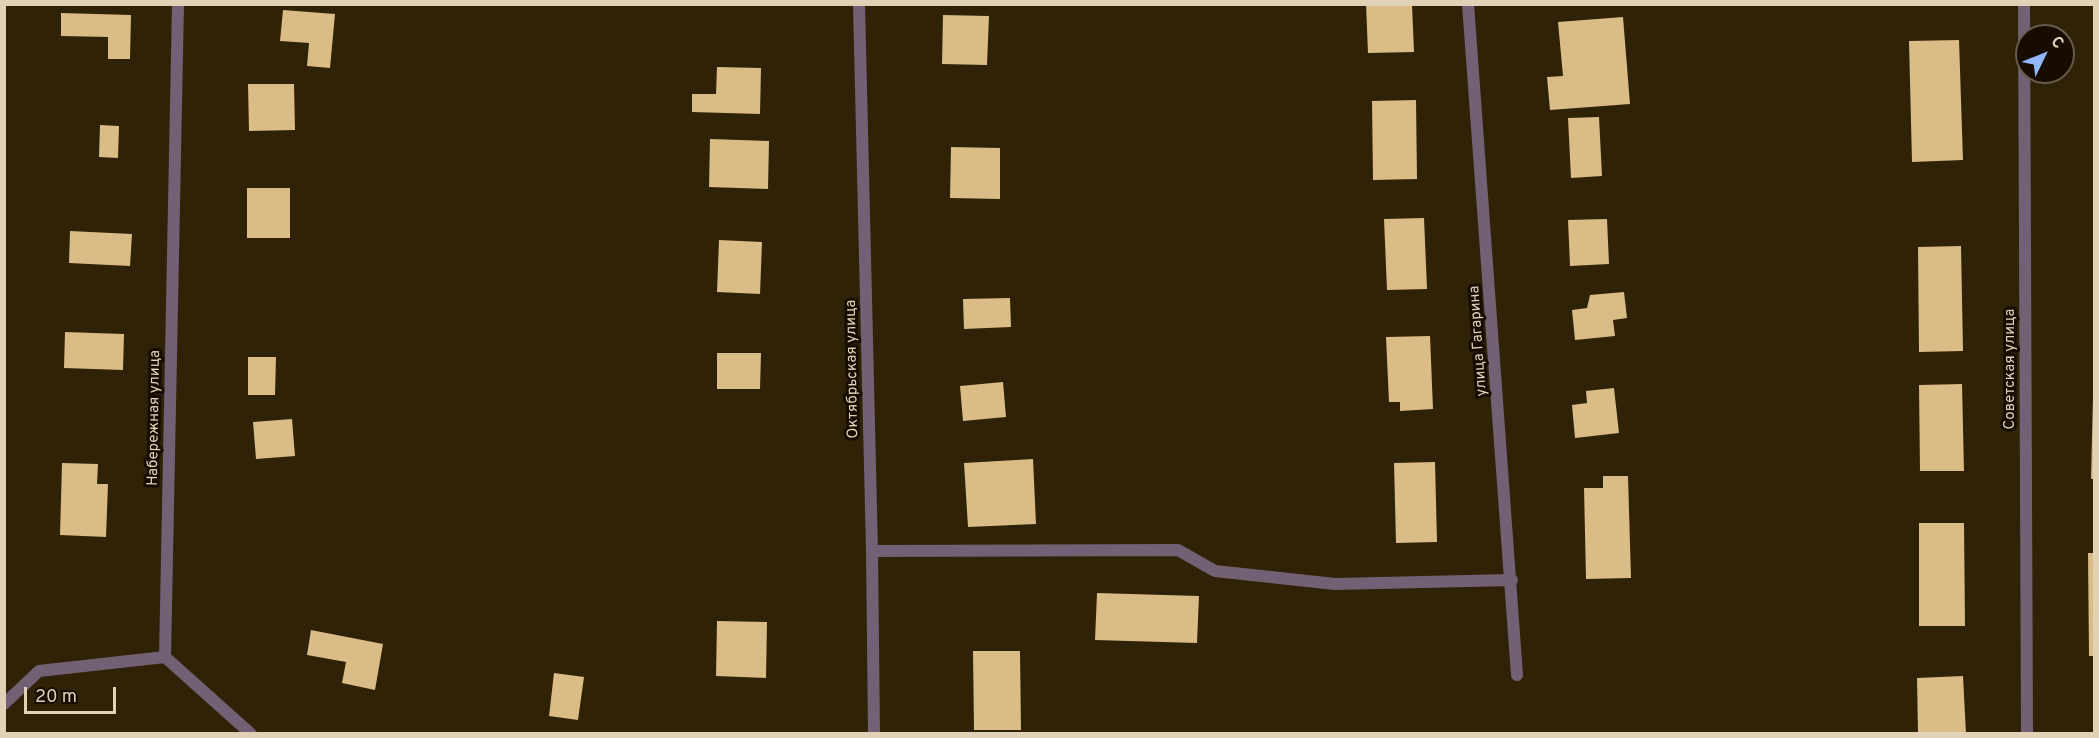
<!DOCTYPE html>
<meta charset="utf-8">
<style>
body{margin:0}
#map{position:relative;width:2099px;height:738px;overflow:hidden;background:#302206;font-family:Overpass,sans-serif}
canvas{display:block}
.frame{position:absolute;inset:0;border:6px solid #e1d2b7;pointer-events:none}
.north{position:absolute;left:2015px;top:24px;width:60px;height:60px;box-sizing:border-box;background:#160c00;border:2px solid #675b49;border-radius:50%;rotate:47deg;font-size:16px;font-weight:700;line-height:24px;text-align:center;color:#e1d2b7}
.north::after{content:'';display:block;margin:auto;width:21px;height:27px;background:#92b7fd;clip-path:polygon(50% 0,100% 100%,50% 72%,0 100%)}
.scale{position:absolute;left:24px;top:687px;width:92px;height:27px;box-sizing:border-box;border:3px solid #e1d2b7;border-top:0;padding-left:8px;font-size:18px;line-height:21px;white-space:nowrap;color:#e1d2b7;-webkit-text-stroke:4px #160c00;paint-order:stroke}
</style>
<div id="map">
<canvas width="2099" height="738"></canvas>
<div class="frame"></div>
<div class="north">С</div>
<div class="scale">20 m</div>
</div>
<script>
const ctx = document.querySelector('canvas').getContext('2d');
ctx.lineJoin = 'round';
function fillPath(path, color) {
  ctx.fillStyle = color;
  ctx.fill(path, 'evenodd');
}
function shape(rows) {
  const path = new Path2D();
  for (const r of rows) {
    path.moveTo(r[0], r[1]);
    for (let i = 2; i < r.length; i += 2) path.lineTo(r[i], r[i + 1]);
  }
  return path;
}
function stroke(path, color, width, dash) {
  ctx.strokeStyle = color;
  ctx.lineWidth = width;
  ctx.lineCap = dash ? 'butt' : 'round';
  ctx.setLineDash(dash || []);
  ctx.stroke(path);
}
function write(font, color, halo, rows, align = 'center') {
  ctx.font = font + ' Overpass,sans-serif';
  ctx.lineWidth = 6;
  ctx.setLineDash([]);
  ctx.textBaseline = 'middle';
  ctx.strokeStyle = halo;
  ctx.fillStyle = color;
  for (const [text, x, y, turn = 0] of rows) {
    ctx.save();
    ctx.translate(x, y);
    ctx.rotate((+turn || 0) * Math.PI / 180);
    ctx.textAlign = isNaN(turn) ? turn : align;
    if (halo) ctx.strokeText(text, 0, 0);
    ctx.fillText(text, 0, 0);
    ctx.restore();
  }
}
fillPath(shape([
 [1366,4,1412,4,1414,52,1368,53],
 [283,10,335,14,330,68,307,66,309,43,280,41],
 [61,13,131,15,130,59,108,59,108,37,61,36],
 [943,15,989,16,987,65,942,64],
 [1623,17,1630,104,1550,110,1547,77,1563,76,1558,22],
 [1959,40,1963,160,1912,162,1909,41],
 [717,67,761,68,760,114,692,112,692,94,716,94],
 [248,84,294,84,295,130,249,131],
 [1416,100,1417,179,1373,180,1372,101],
 [1599,117,1602,176,1571,178,1568,118],
 [100,125,119,126,118,158,99,157],
 [710,139,769,141,768,189,709,187],
 [951,147,1000,148,1000,199,950,198],
 [247,188,290,188,290,238,247,238],
 [1424,218,1427,289,1387,290,1384,219],
 [1607,219,1609,264,1570,266,1568,220],
 [70,231,132,234,130,266,69,263],
 [719,240,762,242,760,294,717,292],
 [1961,246,1963,351,1919,352,1918,247],
 [1624,292,1627,318,1613,320,1615,336,1575,340,1572,310,1587,308,1590,295],
 [1010,298,1011,327,964,329,963,299],
 [65,332,124,334,123,370,64,368],
 [1430,336,1433,409,1400,411,1400,402,1389,402,1386,337],
 [717,353,761,353,760,389,717,389],
 [248,357,276,357,275,395,248,395],
 [1003,382,1006,417,963,421,960,386],
 [1962,384,1964,471,1920,471,1919,385],
 [1614,388,1619,433,1575,438,1572,405,1587,403,1586,391],
 [2093,397,2094,397,2094,479,2091,479],
 [292,419,295,456,256,459,253,422],
 [1033,459,1036,524,968,527,964,463],
 [1435,462,1437,542,1396,543,1394,463],
 [62,463,98,464,97,484,108,484,106,537,60,535],
 [1603,476,1628,476,1631,578,1586,579,1584,488,1603,488],
 [1919,523,1964,523,1965,626,1919,626],
 [2088,553,2094,553,2094,656,2089,656],
 [1097,593,1199,596,1197,643,1095,640],
 [717,621,767,622,766,678,716,676],
 [311,630,383,644,375,690,342,683,346,662,307,655],
 [973,651,1020,651,1021,730,974,730],
 [554,673,584,677,578,720,549,716],
 [1963,676,1966,734,1918,734,1917,678]
]), '#d9bc86');
stroke(shape([
 [872,551,1178,550,1215,571,1335,584,1512,580]
]), '#726174', 12);
stroke(shape([
 [859,4,872,551,874,734],
 [1468,4,1517,675],
 [2024,4,2027,734],
 [165,657,251,734],
 [4,704,39,671,165,657,178,4]
]), '#726174', 12);
write('15px', '#e1d2b7', '#160c00', [
 ["улица Гагарина",1479,341,-94],
 ["Октябрьская улица",853,369,-91],
 ["Советская улица",2011,369,-90],
 ["Набережная улица",155,418,-89]
]);
</script>
